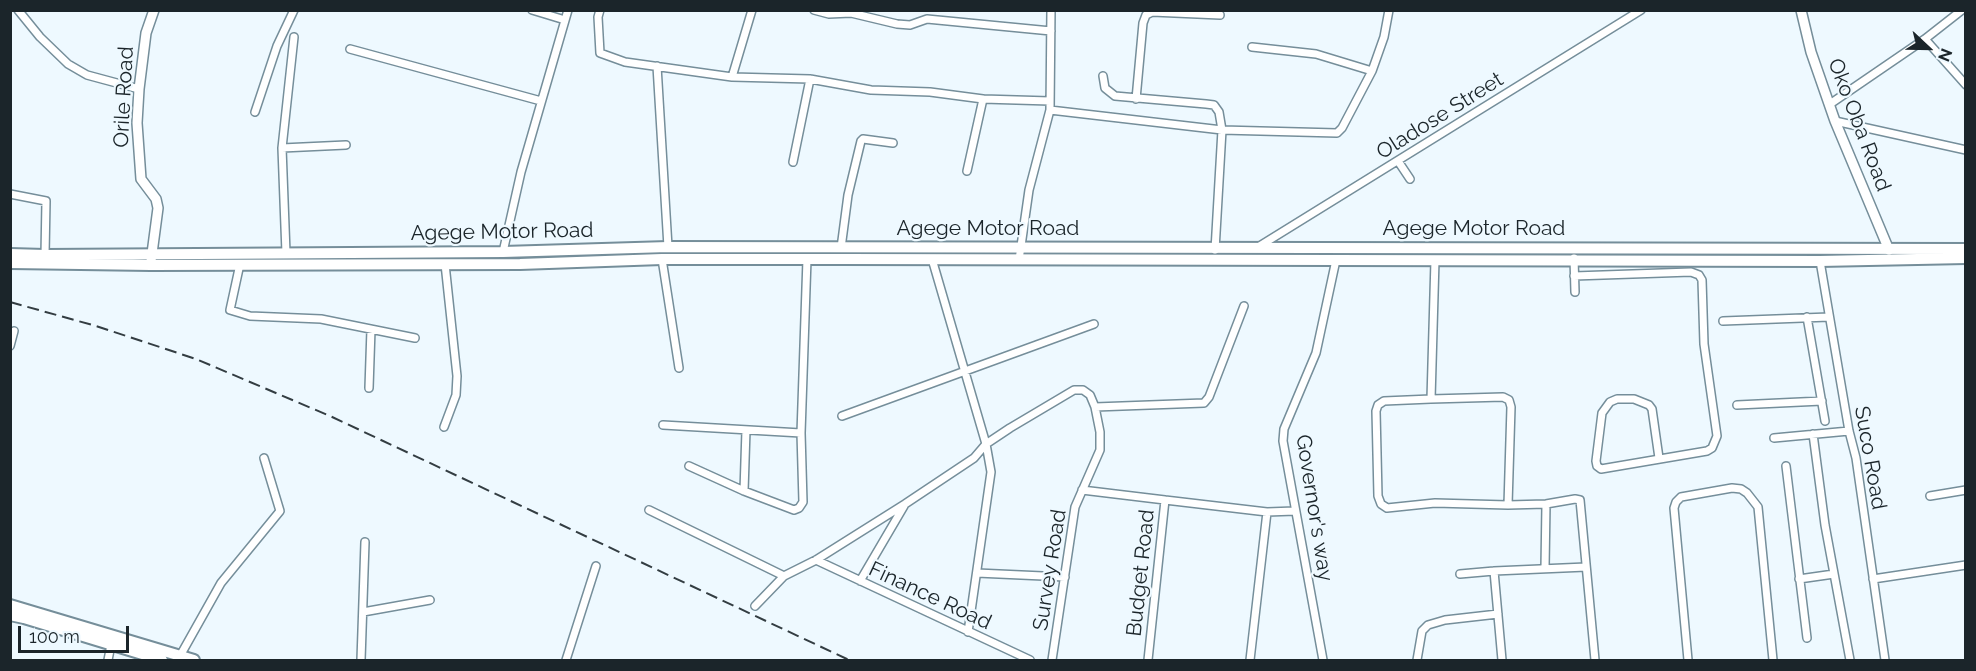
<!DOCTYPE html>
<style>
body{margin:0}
#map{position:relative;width:1976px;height:671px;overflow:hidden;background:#eef9ff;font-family:Raleway,sans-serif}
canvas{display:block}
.frame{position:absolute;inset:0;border:12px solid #1b252a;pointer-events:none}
.north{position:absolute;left:1898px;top:18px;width:60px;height:60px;-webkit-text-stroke:4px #eef9ff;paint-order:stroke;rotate:112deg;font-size:16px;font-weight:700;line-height:24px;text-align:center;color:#1b252a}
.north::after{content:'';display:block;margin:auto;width:21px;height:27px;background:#1b252a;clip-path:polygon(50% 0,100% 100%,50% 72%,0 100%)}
.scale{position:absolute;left:18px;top:626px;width:111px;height:27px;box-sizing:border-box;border:3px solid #1b252a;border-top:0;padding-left:8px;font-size:18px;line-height:21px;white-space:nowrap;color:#1b252a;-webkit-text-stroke:4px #eef9ff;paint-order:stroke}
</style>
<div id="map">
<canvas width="1976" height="671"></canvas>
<div class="frame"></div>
<div class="north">N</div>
<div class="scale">100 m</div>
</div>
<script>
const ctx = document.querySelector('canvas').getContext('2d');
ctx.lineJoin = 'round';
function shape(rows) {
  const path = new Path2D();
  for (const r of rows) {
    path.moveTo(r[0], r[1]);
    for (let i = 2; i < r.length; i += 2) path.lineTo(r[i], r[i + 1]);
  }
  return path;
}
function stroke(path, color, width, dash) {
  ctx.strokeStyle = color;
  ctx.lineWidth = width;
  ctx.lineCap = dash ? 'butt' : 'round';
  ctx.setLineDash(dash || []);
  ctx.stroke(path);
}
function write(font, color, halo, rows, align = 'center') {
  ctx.font = font + ' Raleway,sans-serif';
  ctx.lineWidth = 4.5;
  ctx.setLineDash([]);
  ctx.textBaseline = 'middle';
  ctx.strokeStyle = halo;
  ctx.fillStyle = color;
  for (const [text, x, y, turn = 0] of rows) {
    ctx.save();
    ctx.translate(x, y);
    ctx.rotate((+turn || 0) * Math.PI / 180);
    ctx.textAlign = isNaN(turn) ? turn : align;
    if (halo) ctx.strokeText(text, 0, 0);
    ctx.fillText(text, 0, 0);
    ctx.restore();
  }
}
const minor = shape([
 [18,10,40,37,68,64,87,75,139,89],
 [532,10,565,20],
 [600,10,598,17,600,53,625,62,732,77,810,79,871,90,930,92,983,99,1050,101],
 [814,10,829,14,851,13,897,24,910,25,927,19,1051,31],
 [1925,39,1966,85],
 [1252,47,1316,54,1372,71],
 [350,49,541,101],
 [657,66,668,247],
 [1103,76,1105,88,1115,96,1206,104,1214,105,1219,112,1222,130,1215,250],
 [732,77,752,10],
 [1136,99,1143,23,1146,15,1152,12,1220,15],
 [1830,104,1925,39,1962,10],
 [1050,110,1222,130,1337,133,1342,128,1372,71,1384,37,1389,10],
 [255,112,277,46,294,10],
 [1835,121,1966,150],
 [282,148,346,145],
 [1398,161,1410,179],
 [793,162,810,79],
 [967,171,983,99],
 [10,194,46,201,45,255],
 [1258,247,1641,10],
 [841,248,848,195,861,141,863,139,893,143],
 [503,252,521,172,568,10],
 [286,253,282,148,294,37],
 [1574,258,1575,292],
 [662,259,679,368],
 [932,259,986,444,991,472,968,632],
 [1019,260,1029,190,1050,110,1051,10],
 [1820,261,1849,431,1856,458,1885,660],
 [240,264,230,310,250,316,321,319,415,338],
 [1574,276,1691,272,1699,275,1702,280,1704,344,1717,436,1712,448,1707,451,1601,469,1597,466,1596,461,1602,413,1610,402,1617,399,1634,399,1649,405,1652,409,1659,458],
 [1807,317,1825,421],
 [1723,321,1829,317],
 [10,346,14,331],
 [369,388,371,329],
 [1431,399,1435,260],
 [1737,405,1822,401],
 [1095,407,1204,403,1209,397,1244,306],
 [842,416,1094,324],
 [663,425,801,433],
 [444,427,456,395,457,376,445,264],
 [1813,434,1825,525,1850,660],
 [1774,438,1849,431],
 [689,466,744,491,794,510,799,508,803,502,801,433,807,259],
 [1786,466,1807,638],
 [1082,490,1165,500,1148,660],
 [744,491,746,430],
 [1930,496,1966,490],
 [1165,500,1267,512,1295,511],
 [1508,505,1511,407,1509,400,1503,397,1431,399,1384,401,1378,405,1376,411,1378,496,1381,504,1387,508,1435,503,1508,505,1546,504,1575,499,1580,500,1595,660],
 [649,510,784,576],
 [816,560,1030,660],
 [1545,568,1546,504],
 [1494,571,1502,660],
 [977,573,1065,577],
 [1460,574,1494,571,1586,567],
 [1799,579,1834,574],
 [1873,579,1966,565],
 [860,581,904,506],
 [755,606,784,576,816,560,905,504,974,458,986,444,1010,428,1074,390,1083,390,1090,395,1095,407,1100,432,1100,450,1075,507,1052,660],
 [363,612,430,600],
 [180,656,221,583,280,511,264,458],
 [108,660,111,645],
 [361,660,365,542],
 [566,660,596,566],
 [1250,660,1267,512],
 [1323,660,1283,441,1284,429,1316,353,1336,260],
 [1417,660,1422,631,1428,625,1445,620,1498,614],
 [1688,660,1674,508,1676,502,1681,497,1732,488,1741,489,1747,493,1758,507,1773,660]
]);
const tertiary = shape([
 [1801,10,1811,52,1835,121,1889,250],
 [151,261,158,208,156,199,141,179,137,123,139,89,146,33,154,10]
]);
const secondary = shape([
 [10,254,45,255,503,252,668,247,1966,249],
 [10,263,151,265,520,264,662,259,844,259,1820,261,1966,258],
 [10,605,194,660],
 [10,615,24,618,162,660]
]);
stroke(minor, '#758e9a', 10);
stroke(tertiary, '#758e9a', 12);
stroke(secondary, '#758e9a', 14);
stroke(minor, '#fff', 7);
stroke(tertiary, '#fff', 9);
stroke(secondary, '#fff', 10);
stroke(shape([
 [10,302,96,326,196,359,330,416,849,660]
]), '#333d42', 2, [12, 6]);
write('21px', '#1b252a', '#eef9ff', [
 ["Orile Road",124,97,-87],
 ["Oladose Street",1440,116,-32],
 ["Oko Oba Road",1859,125,69],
 ["Agege Motor Road",988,229],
 ["Agege Motor Road",1474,229],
 ["Agege Motor Road",502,232,-1],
 ["Suco Road",1870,458,80],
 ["Governor's way",1314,508,81],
 ["Survey Road",1050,570,-81],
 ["Budget Road",1141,573,-84],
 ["Finance Road",930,596,25]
]);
</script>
